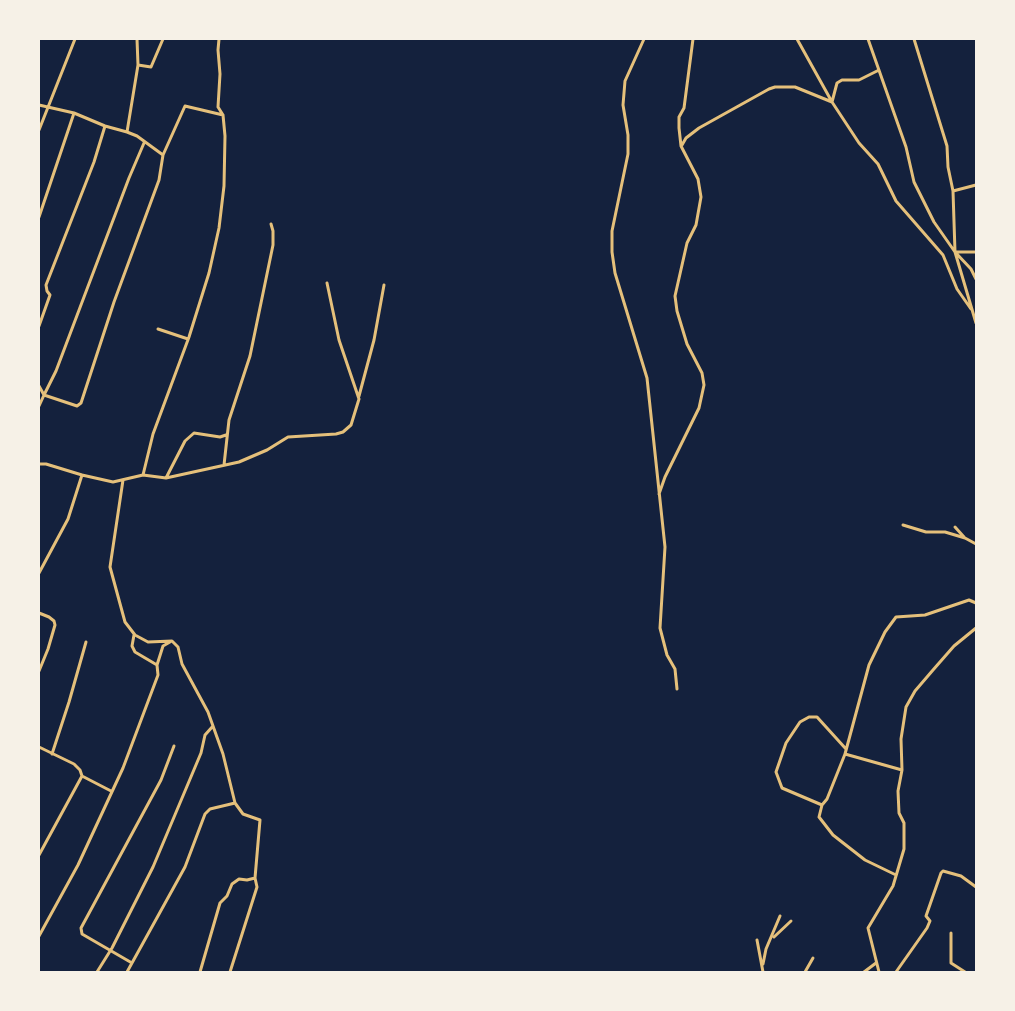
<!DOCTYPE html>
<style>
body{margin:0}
#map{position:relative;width:1015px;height:1011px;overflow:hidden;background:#14213d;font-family:Lora,serif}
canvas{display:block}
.frame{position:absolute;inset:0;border:40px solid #f6f1e7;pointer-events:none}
</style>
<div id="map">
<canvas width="1015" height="1011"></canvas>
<div class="frame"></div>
</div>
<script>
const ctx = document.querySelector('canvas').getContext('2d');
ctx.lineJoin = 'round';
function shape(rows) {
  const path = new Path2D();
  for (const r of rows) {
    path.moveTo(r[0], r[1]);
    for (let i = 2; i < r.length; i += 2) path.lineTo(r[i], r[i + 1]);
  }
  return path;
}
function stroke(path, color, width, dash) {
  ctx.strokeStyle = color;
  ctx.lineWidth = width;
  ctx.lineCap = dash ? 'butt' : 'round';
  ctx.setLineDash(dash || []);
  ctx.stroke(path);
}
stroke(shape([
 [644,39,625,81,623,105,628,135,628,154,612,231,612,252,615,273,647,378,665,547,660,628,667,655,675,669,677,689],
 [797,39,832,102,859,143,878,164,896,201,943,255,957,289,971,309],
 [868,39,906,147,914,182,934,222,955,252,971,269,976,279],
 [914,39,947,146,948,167,953,191,955,252,976,323],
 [138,65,151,67,163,39],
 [39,105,74,113,105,126,127,132,137,136,163,155,159,180,114,302,81,403,77,406,44,395,39,406],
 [39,130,75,39],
 [127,132,138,65,137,39],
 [682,145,686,138,699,128,769,89,775,87,795,87,832,102,837,83,842,80,859,80,879,70],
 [163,155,185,106,223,115],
 [953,191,976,185],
 [39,217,74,113],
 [955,252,976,252],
 [39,326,50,295,47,291,46,285,94,162,105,126],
 [158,329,188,339],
 [39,386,44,395,56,371,129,178,144,143],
 [359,396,374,340,384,285],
 [39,464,46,464,82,475,113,482,143,475,153,434,189,337,209,273,219,228,224,186,225,136,223,115,218,107,220,74,218,50,219,39],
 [224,465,229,420,250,356,273,245,273,231,271,224],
 [143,475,166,478,239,462,267,450,288,437,336,434,343,432,351,425,359,399,339,340,327,283],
 [166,478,185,441,194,433,220,437,226,435],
 [123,480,110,567,125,622,135,635,148,642,172,641,178,647,182,664,208,712,223,754,235,803,243,814,260,820,255,878,257,887,230,972],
 [659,494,665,477,699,408,704,385,702,373,687,344,677,311,675,296,687,243,696,225,701,197,698,179,681,146,679,128,679,117,684,108,693,39],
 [903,525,926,532,945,532,965,538,976,544],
 [955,527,964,537],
 [39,573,68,519,82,475],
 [39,613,49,617,54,621,55,625,48,649,39,671],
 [134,635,132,646,135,652,157,665],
 [39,747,74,764,80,770,82,776,111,791],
 [52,754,69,702,86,642],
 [845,754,869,665,885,632,896,617,925,615,969,600,976,603],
 [822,805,782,788,776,772,786,743,800,722,809,717,817,717,846,749],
 [39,855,82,776],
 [896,875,865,860,833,835,819,817,822,805,827,799,845,754,902,770],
 [951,933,951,963,965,972],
 [39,936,78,865,123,768,158,675,157,665,163,646,170,642],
 [774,937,791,921],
 [757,940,763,972],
 [132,963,82,934,81,928,161,780,174,746],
 [763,964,766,949,780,916],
 [97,972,112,948,153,867,201,753,205,735,213,726],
 [127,972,185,867,205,814,210,809,235,803],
 [200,972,220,903,227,896,232,884,239,879,247,880,255,878],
 [805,972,813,958],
 [864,972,876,963],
 [879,972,868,928,893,886,904,849,904,823,899,813,898,791,902,770,901,739,906,707,915,691,933,670,954,646,976,628],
 [896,972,927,928,930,921,926,916,941,873,943,871,961,876,976,887]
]), '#e5c07b', 3);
</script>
